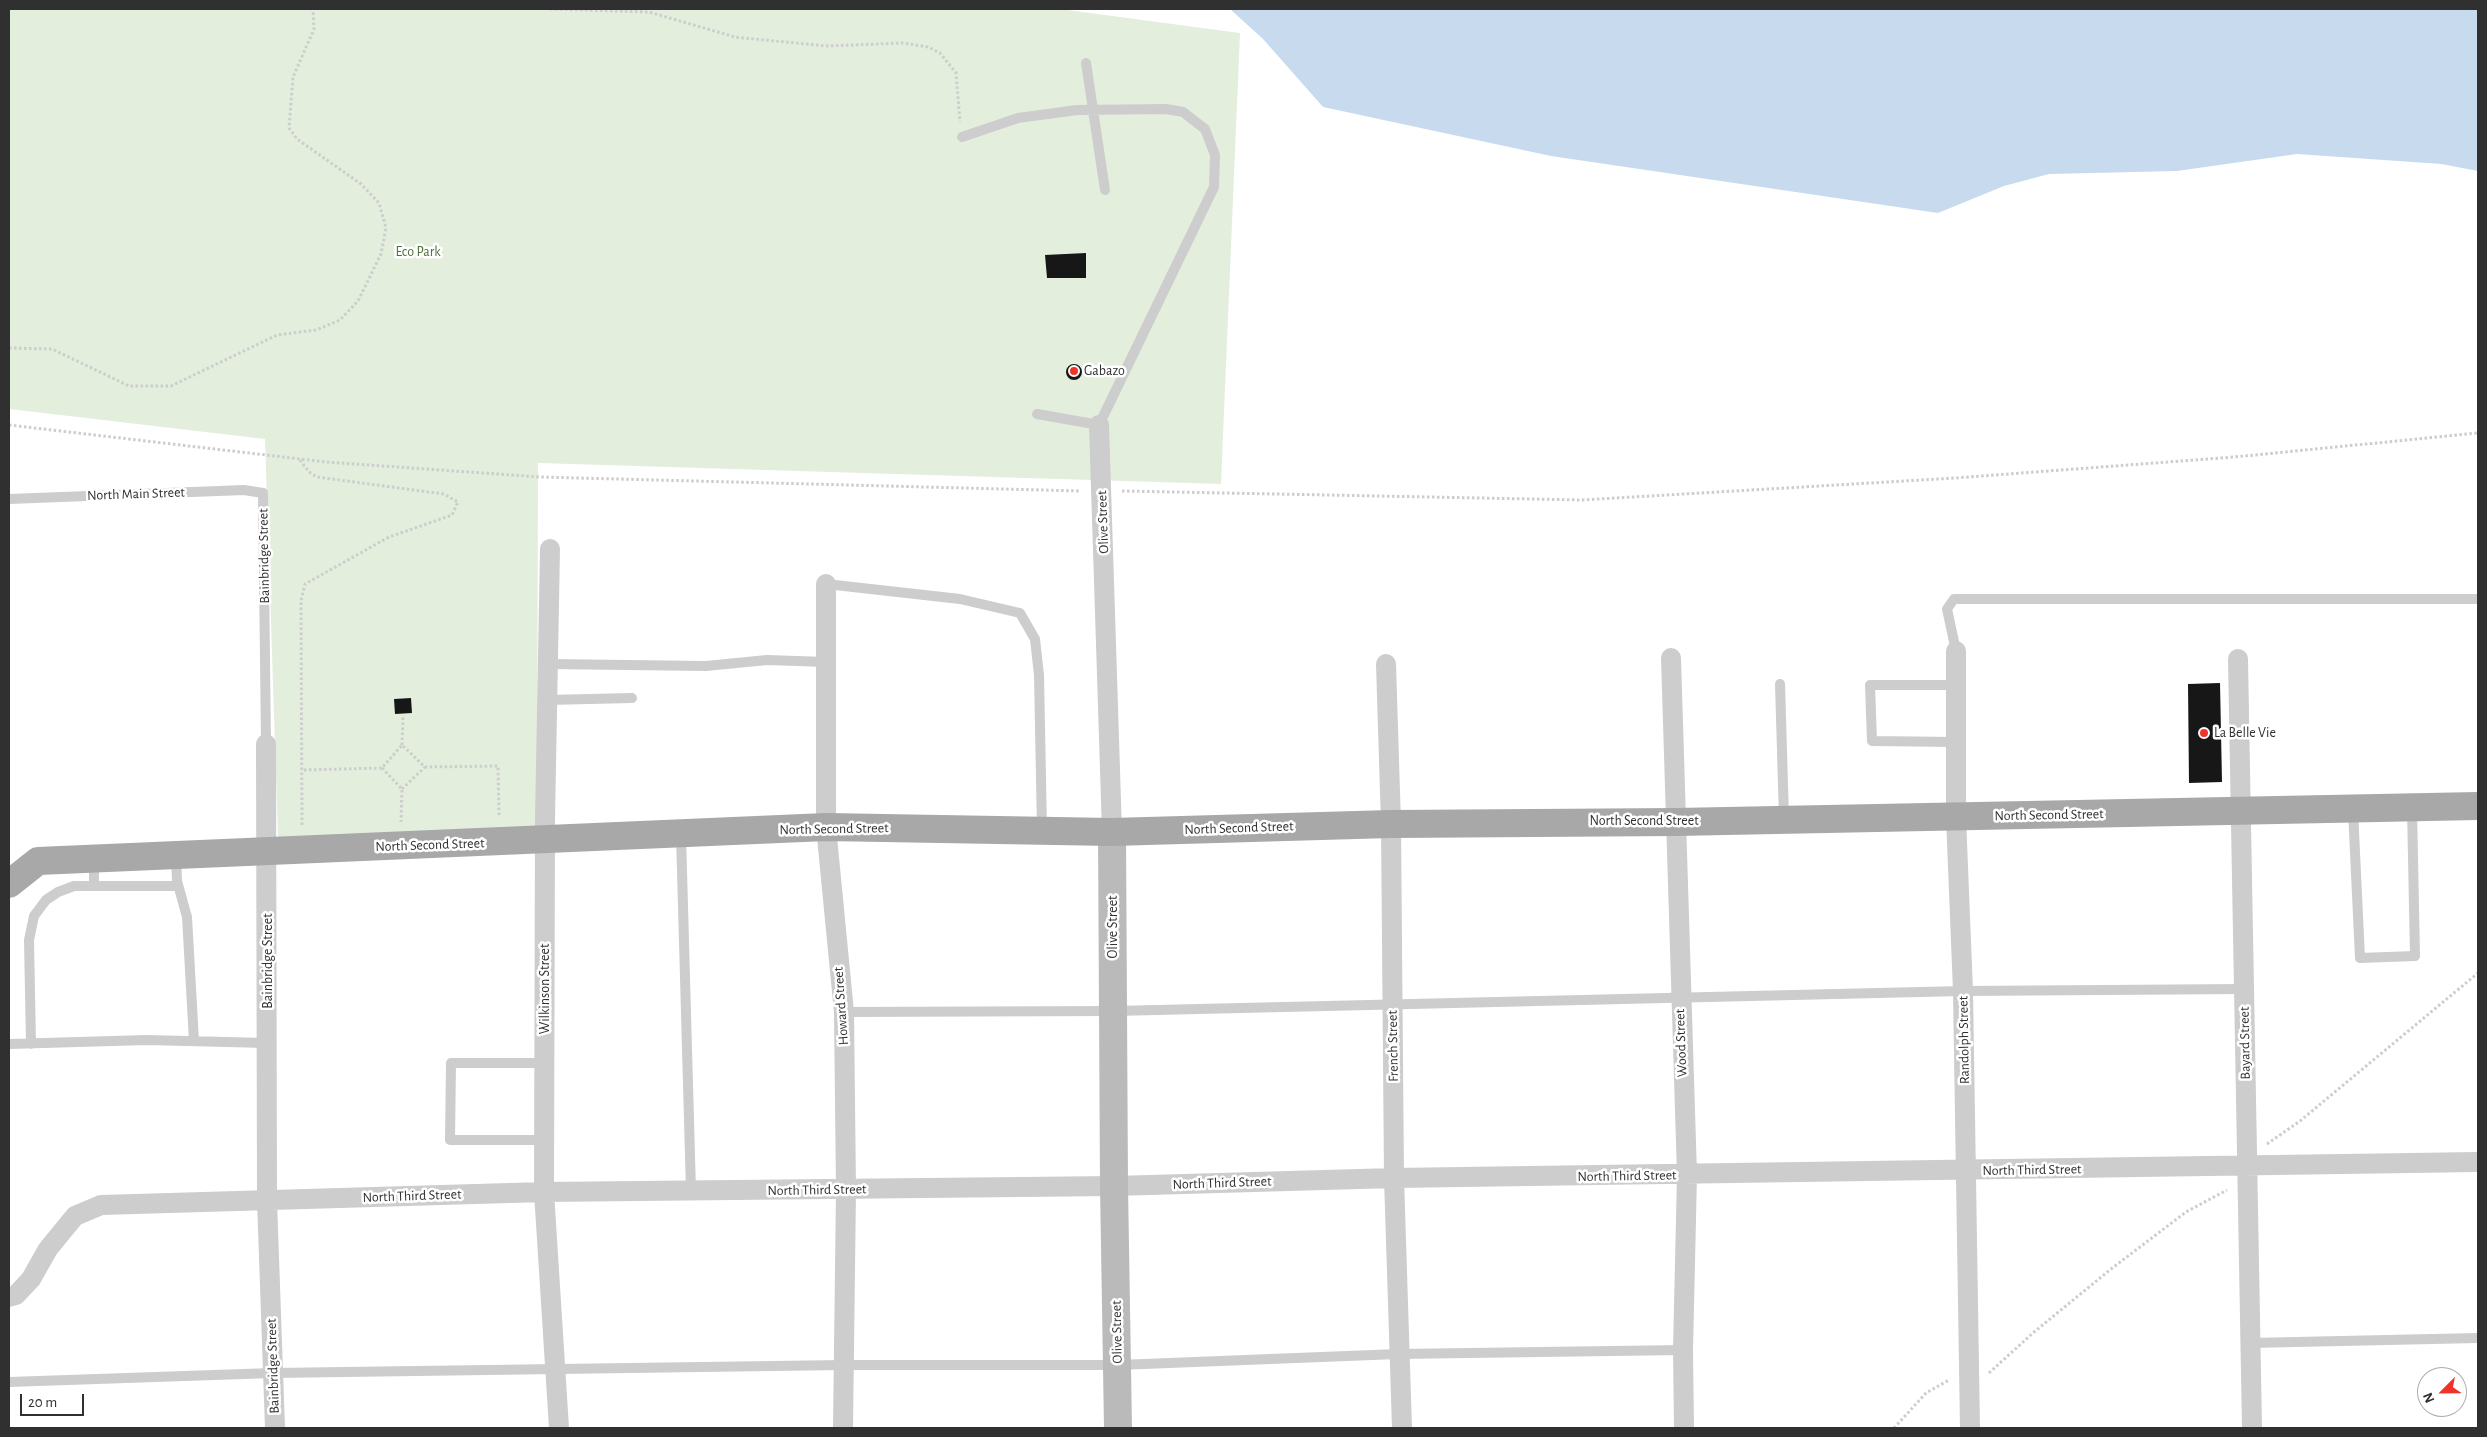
<!DOCTYPE html>
<style>
body{margin:0}
#map{position:relative;width:2487px;height:1437px;overflow:hidden;background:#fff;font-family:"Alegreya Sans",sans-serif}
canvas{display:block}
.frame{position:absolute;inset:0;border:10px solid #303030;pointer-events:none}
.north{position:absolute;left:2417px;top:1367px;width:50px;height:50px;box-sizing:border-box;background:#fff;border:1px solid #acacac;border-radius:50%;rotate:247deg;font-size:14px;font-weight:700;line-height:20px;text-align:center;color:#303030}
.north::after{content:'';display:block;margin:auto;width:18px;height:22px;background:#f03328;clip-path:polygon(50% 0,100% 100%,50% 72%,0 100%)}
.scale{position:absolute;left:20px;top:1394px;width:64px;height:22px;box-sizing:border-box;border:2px solid #303030;border-top:0;padding-left:6px;font-size:15px;line-height:18px;white-space:nowrap;color:#303030;-webkit-text-stroke:4px #fff;paint-order:stroke}
</style>
<div id="map">
<canvas width="2487" height="1437"></canvas>
<div class="frame"></div>
<div class="north">N</div>
<div class="scale">20 m</div>
</div>
<script>
const ctx = document.querySelector('canvas').getContext('2d');
ctx.lineJoin = 'round';
function fillPath(path, color) {
  ctx.fillStyle = color;
  ctx.fill(path, 'evenodd');
}
function shape(rows) {
  const path = new Path2D();
  for (const r of rows) {
    if (r.length === 3) {
      path.moveTo(r[0] + r[2], r[1]);
      path.arc(r[0], r[1], r[2], 0, 2 * Math.PI);
      continue;
    }
    path.moveTo(r[0], r[1]);
    for (let i = 2; i < r.length; i += 2) path.lineTo(r[i], r[i + 1]);
  }
  return path;
}
function stroke(path, color, width, dash) {
  ctx.strokeStyle = color;
  ctx.lineWidth = width;
  ctx.lineCap = dash ? 'butt' : 'round';
  ctx.setLineDash(dash || []);
  ctx.stroke(path);
}
function write(font, color, halo, rows, align = 'center') {
  ctx.font = font + ' "Alegreya Sans",sans-serif';
  ctx.lineWidth = 5;
  ctx.setLineDash([]);
  ctx.textBaseline = 'middle';
  ctx.strokeStyle = halo;
  ctx.fillStyle = color;
  for (const [text, x, y, turn = 0] of rows) {
    ctx.save();
    ctx.translate(x, y);
    ctx.rotate((+turn || 0) * Math.PI / 180);
    ctx.textAlign = isNaN(turn) ? turn : align;
    if (halo) ctx.strokeText(text, 0, 0);
    ctx.fillText(text, 0, 0);
    ctx.restore();
  }
}
fillPath(shape([
 [9,9,1060,9,1240,33,1221,484,538,463,537,831,278,837,265,439,9,409]
]), '#e4eedd');
fillPath(shape([
 [1230,9,2478,9,2478,171,2441,164,2297,154,2177,171,2049,174,2004,186,1938,213,1551,156,1323,107,1263,39]
]), '#c8dbee');
fillPath(shape([
 [1086,253,1086,278,1047,278,1045,255],
 [1074,372,8],
 [2220,683,2222,782,2189,783,2188,684],
 [411,698,412,713,395,714,394,699]
]), '#171717');
stroke(shape([
 [550,9,649,12,735,37,825,46,903,43,928,47,940,53,956,73,960,122],
 [9,348,52,349,129,386,171,386,277,335,316,330,340,320,358,301,381,254,386,228,379,203,361,184,297,139,289,128,293,77,314,29,313,9],
 [9,425,326,462,540,477,1080,491],
 [300,460,309,472,317,477,444,494,458,502,452,515,389,537,305,584,301,601,302,825],
 [1122,491,1582,500,1955,478,2234,457,2478,433],
 [402,745,403,717],
 [382,768,402,789,401,822],
 [304,770,382,768,402,745,425,767,498,766,499,817],
 [402,789,425,767],
 [2267,1144,2300,1121,2478,973],
 [1989,1373,2034,1332,2111,1269,2186,1212,2227,1190],
 [1894,1428,1926,1393,1949,1380]
]), '#cdcdcd', 3, [2.5, 2.5]);
stroke(shape([
 [1086,63,1105,190],
 [962,137,1018,118,1077,110,1166,109,1183,112,1205,129,1215,155,1214,187,1099,425,1037,414],
 [9,499,244,490,263,493,266,744],
 [826,584,960,599,1020,613,1035,639,1039,675,1042,830],
 [1956,651,1947,609,1954,599,2478,599],
 [548,664,706,666,767,660,826,662],
 [1780,684,1784,818],
 [1956,685,1870,685,1872,741,1956,742],
 [547,700,632,698],
 [2353,810,2360,958,2415,956,2412,808],
 [681,835,691,1191],
 [176,856,177,881,187,917,194,1041],
 [94,861,94,886,178,886],
 [844,1012,1114,1011,1963,991,2244,989],
 [9,1044,147,1040,267,1043],
 [31,1044,29,940,34,916,46,900,58,892,74,886,94,886],
 [544,1140,450,1140,451,1063,545,1063],
 [2250,1343,2478,1338],
 [9,1382,273,1373,844,1365,1118,1365,1398,1354,1683,1350]
]), '#cdcdcd', 10);
stroke(shape([
 [1099,425,1112,832],
 [550,549,545,819,544,1192,559,1428],
 [826,584,826,827,844,1012,846,1190,843,1428],
 [1956,651,1956,817,1963,991,1970,1428],
 [1671,658,1687,1175,1683,1350,1684,1428],
 [2238,659,2252,1428],
 [1386,664,1391,824,1394,1178,1402,1428],
 [266,744,267,1200,275,1428],
 [9,1297,16,1295,31,1279,48,1249,75,1216,101,1205,544,1192,1114,1186,1394,1178,2478,1162]
]), '#cdcdcd', 20);
stroke(shape([
 [1112,832,1114,1186,1118,1428]
]), '#bababa', 28);
stroke(shape([
 [9,884,38,861,826,827,1112,832,1391,824,1676,822,2478,806]
]), '#a8a8a8', 28);
for (const [x, y, r, color] of [
 [1074,371,5,"#f03328"],
 [2204,733,5,"#f03328"]
]) {
  const dot = new Path2D();
  dot.arc(x, y, r, 0, 2 * Math.PI);
  ctx.fillStyle = color;
  ctx.fill(dot);
  stroke(dot, '#fff', 2);
}
write('14px', '#4c6f3a', '#fff', [
 ["Eco Park",418,252]
]);
write('14px', '#303030', '#fff', [
 ["Gabazo",1084,371],
 ["La Belle Vie",2214,733]
], 'left');
write('14px', '#303030', '#fff', [
 ["North Main Street",136,494,-2],
 ["Olive Street",1103,522,-92],
 ["Bainbridge Street",264,556,-91],
 ["North Second Street",2049,815,-1],
 ["North Second Street",1644,821],
 ["North Second Street",1239,828,-2],
 ["North Second Street",834,829,-1],
 ["North Second Street",430,845,-2],
 ["Olive Street",1113,927,-90],
 ["Bainbridge Street",268,961,-90],
 ["Wilkinson Street",545,989,-90],
 ["Howard Street",841,1006,-94],
 ["Randolph Street",1964,1040,-91],
 ["Wood Street",1681,1043,-92],
 ["Bayard Street",2245,1043,-91],
 ["French Street",1393,1046,-91],
 ["North Third Street",2032,1170,-1],
 ["North Third Street",1627,1176,-1],
 ["North Third Street",1222,1183,-2],
 ["North Third Street",817,1190,-1],
 ["North Third Street",412,1196,-2],
 ["Olive Street",1117,1332,-91],
 ["Bainbridge Street",273,1366,-92]
]);
</script>
